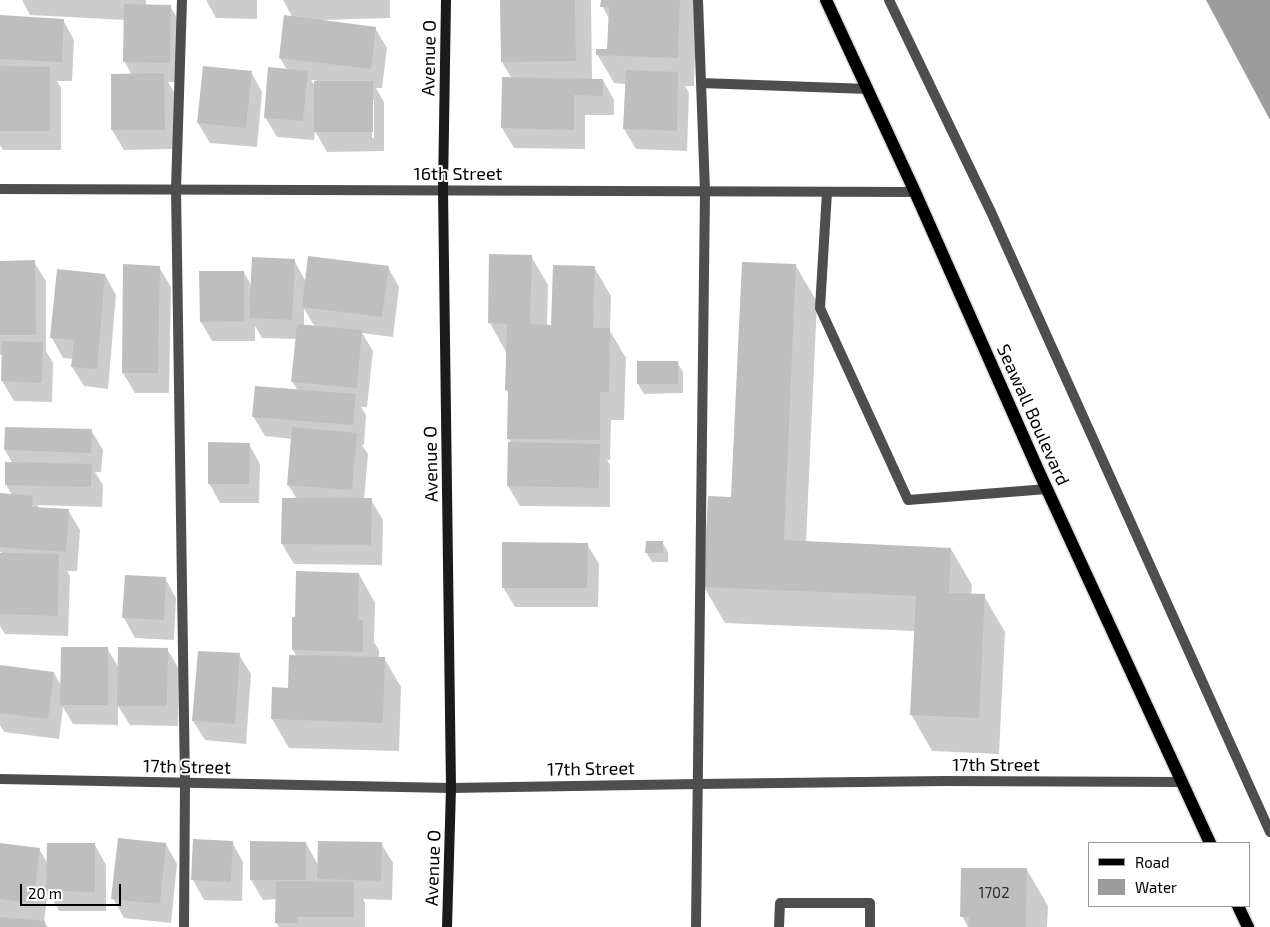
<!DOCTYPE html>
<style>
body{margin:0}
#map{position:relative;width:1270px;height:927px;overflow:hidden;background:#fff;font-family:"Exo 2",sans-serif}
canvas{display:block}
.legend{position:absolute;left:1088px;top:842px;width:162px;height:65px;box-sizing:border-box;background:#fff;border:1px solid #999;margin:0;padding:6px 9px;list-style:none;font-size:15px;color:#000}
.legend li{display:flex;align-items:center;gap:10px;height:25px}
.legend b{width:25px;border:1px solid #999}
.scale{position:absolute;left:20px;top:884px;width:101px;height:22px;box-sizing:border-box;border:2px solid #000;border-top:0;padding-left:6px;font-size:15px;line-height:18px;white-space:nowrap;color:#000;-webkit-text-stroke:4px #fff;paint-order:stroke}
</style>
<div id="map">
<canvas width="1270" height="927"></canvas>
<ul class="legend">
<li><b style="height:6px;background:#000"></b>Road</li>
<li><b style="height:14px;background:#9c9c9c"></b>Water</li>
</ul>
<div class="scale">20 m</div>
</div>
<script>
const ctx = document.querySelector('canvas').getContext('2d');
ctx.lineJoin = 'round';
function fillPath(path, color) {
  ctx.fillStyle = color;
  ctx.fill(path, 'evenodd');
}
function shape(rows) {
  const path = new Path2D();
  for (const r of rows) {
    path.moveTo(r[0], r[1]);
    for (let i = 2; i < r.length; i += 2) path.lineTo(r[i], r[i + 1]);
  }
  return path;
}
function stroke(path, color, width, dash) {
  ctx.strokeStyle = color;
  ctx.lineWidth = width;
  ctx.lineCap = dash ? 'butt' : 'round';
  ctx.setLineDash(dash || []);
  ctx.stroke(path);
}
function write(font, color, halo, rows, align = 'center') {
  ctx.font = font + ' "Exo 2",sans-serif';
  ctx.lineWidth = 4;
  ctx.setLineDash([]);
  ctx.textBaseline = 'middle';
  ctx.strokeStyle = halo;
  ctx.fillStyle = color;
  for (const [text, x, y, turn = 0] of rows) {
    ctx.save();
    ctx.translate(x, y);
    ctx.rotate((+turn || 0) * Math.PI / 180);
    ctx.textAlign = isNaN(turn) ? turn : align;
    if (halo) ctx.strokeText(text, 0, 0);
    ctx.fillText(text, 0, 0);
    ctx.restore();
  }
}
fillPath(shape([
 [1206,0,1270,0,1270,120]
]), '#9c9c9c');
fillPath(shape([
 [22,0,146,0,146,6,170,6,182,26,181,82,168,82,175,94,175,149,124,150,112,130,112,75,132,75,124,61,125,20,30,15],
 [206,0,257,0,257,19,216,18],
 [283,0,390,0,390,18,322,20,321,21,375,28,387,48,382,88,376,88,384,102,384,151,327,152,315,131,314,140,277,137,265,117,287,70,280,58,293,18],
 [311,80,316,80,316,87],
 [372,100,374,100,374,138,372,138],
 [501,0,591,0,592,80,603,80,614,100,614,115,585,115,585,149,514,148,502,128,512,79,502,62],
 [602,0,697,0,694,86,685,86,689,93,687,151,636,149,624,129,626,84,614,83,597,54,609,50,610,20,602,6],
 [0,17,63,20,74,40,72,81,57,81,61,88,61,150,3,150,0,145],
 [251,72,262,92,257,147,210,143,198,123],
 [531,256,548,285,547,326,552,326,594,267,611,296,610,331,626,358,624,420,611,420,610,460,607,460,610,465,610,507,520,506,508,486,511,444,509,439,509,395,507,390,506,352,490,323],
 [294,260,306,282,388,267,399,287,393,337,362,333,373,351,367,407,361,407,366,415,364,445,362,445,368,454,364,500,371,500,383,520,382,565,294,564,282,544,297,499,288,485,292,439,265,436,253,416,298,391,292,381,297,339,262,338,255,326,255,341,212,341,201,322,244,273,252,286],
 [304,309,315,327,304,326],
 [0,262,34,262,46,281,46,351,53,363,52,402,14,401,2,381,3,355,0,355],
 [796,266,817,302,806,542,951,549,972,585,971,595,984,596,1005,632,999,754,932,751,911,714,915,631,725,623,704,587,732,498],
 [159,267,171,287,169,393,135,393,123,373],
 [58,270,105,275,116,295,108,389,84,386,72,367,73,359,63,358,52,338],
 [677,362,683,372,683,393,644,394,638,384],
 [91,430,103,450,101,472,95,472,103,485,102,507,37,505,39,508,68,510,80,530,77,571,67,571,70,576,68,636,5,634,0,626,0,554,2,554,0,551,0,514,12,495,6,485,7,464,13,464,5,450],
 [249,444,260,464,259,503,220,503,209,483],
 [662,542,668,552,668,562,652,562,646,552],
 [587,544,599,564,598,607,515,607,503,587],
 [359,574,375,603,374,642,379,650,379,658,384,658,401,687,399,751,289,748,272,719,273,688,289,689,297,657,293,650,296,619],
 [126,576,165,578,176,598,174,640,135,638,124,618],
 [107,648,119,668,167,649,179,669,178,726,130,725,118,706,118,725,73,724,63,707,59,739,4,732,0,725,0,666,54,673,62,687],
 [239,655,251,674,246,744,205,740,193,721],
 [232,842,243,862,242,901,204,900,193,880],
 [306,843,318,865,381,843,393,863,392,900,363,899,365,903,365,927,279,927,276,922,277,899,263,900,251,880],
 [0,844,39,849,48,864,95,845,106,865,106,911,59,911,48,891,44,921,48,927,0,927],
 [166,844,177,864,171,923,124,918,113,898],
 [1027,870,1048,906,1047,927,968,927,962,916]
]), '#0003');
fillPath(shape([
 [500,0,575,0,576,61,501,62],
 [601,0,680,0,678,58,596,55,596,49,607,49,609,7,600,7],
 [124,4,171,5,170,63,123,62],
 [0,15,64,19,62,62,0,59],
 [284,15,376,27,371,69,279,58],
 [0,66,50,67,50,131,0,131],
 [203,66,252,71,246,128,197,123],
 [268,67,308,71,303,121,264,118],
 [626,70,678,72,677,131,623,129],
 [164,73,165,130,111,130,111,74],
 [502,77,603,79,603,96,574,95,574,130,501,128],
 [314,81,373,81,373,132,314,132],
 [489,254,532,255,530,324,551,325,553,265,595,266,593,328,610,328,609,392,600,392,600,440,507,439,508,391,505,390,507,324,488,323],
 [308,256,389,266,382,317,302,307],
 [252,257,295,259,292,320,249,318],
 [35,260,36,335,0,335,0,261],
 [742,262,796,264,784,540,951,548,949,593,985,594,979,718,910,715,916,596,703,587,708,496,731,497],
 [123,264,160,266,158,373,122,373],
 [57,269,105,274,97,369,71,367,74,340,50,338],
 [199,271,244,271,244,321,200,322],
 [297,324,362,330,357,388,291,382],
 [2,341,43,342,42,383,1,381],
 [637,361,678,361,678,384,637,384],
 [255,386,356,394,353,425,252,417],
 [5,427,92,429,91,453,4,450],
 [292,427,357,433,352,490,287,485],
 [208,442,250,443,249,484,208,484],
 [508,442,600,444,599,488,507,486],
 [5,462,92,464,91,487,5,485],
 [0,493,33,496,32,507,69,509,66,552,0,547],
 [282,498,372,498,371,545,281,544],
 [646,541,663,541,663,553,645,553],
 [502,542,588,543,587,588,502,588],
 [0,553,59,554,58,616,0,614],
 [296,571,359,573,358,620,363,620,363,652,292,650,292,617,295,617],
 [125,575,166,577,164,620,122,618],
 [61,647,108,647,108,705,60,705],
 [118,647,168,648,167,706,117,706],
 [198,651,240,653,235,724,192,721],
 [289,655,385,657,383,723,271,719,272,687,288,688],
 [0,665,54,672,48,719,0,713],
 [118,838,166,843,160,904,111,899],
 [193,839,233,841,231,882,191,880],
 [250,841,306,842,306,880,250,880],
 [318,841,382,842,381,881,317,879],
 [0,843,40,848,33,903,0,899],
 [47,843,95,843,95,892,46,891],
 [961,868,1027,868,1026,927,968,927,969,917,960,917],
 [276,881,354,882,354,917,297,917,297,923,275,923],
 [0,917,45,921,45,927,0,927]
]), '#bebebe');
const primary = shape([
 [826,0,915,192,1039,472,1210,843],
 [1238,906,1248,927]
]);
stroke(primary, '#dbdbdb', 15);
stroke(shape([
 [182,0,176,189,185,783,184,927],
 [701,83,868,89],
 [827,192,820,308,908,500,1047,489],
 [696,927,705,191,698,0],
 [779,927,780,903,870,903,870,927]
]), '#4e4e4e', 10);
stroke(shape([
 [889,0,991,212,1270,832],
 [0,189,915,192],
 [0,779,451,788,698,784,944,781,1182,782]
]), '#4e4e4e', 10);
stroke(shape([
 [446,0,443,190,451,788,447,927]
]), '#1b1b1b', 10);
stroke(primary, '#000', 12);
write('15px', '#303030', null, [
 ["1702",994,893]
]);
write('18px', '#000', '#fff', [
 ["Avenue O",429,58,-89],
 ["16th Street",458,174],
 ["Seawall Boulevard",1033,415,66],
 ["Avenue O",431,464,-91],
 ["17th Street",996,765],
 ["17th Street",187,767,1],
 ["17th Street",591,769,-1],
 ["Avenue O",433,868,-88]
]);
</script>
